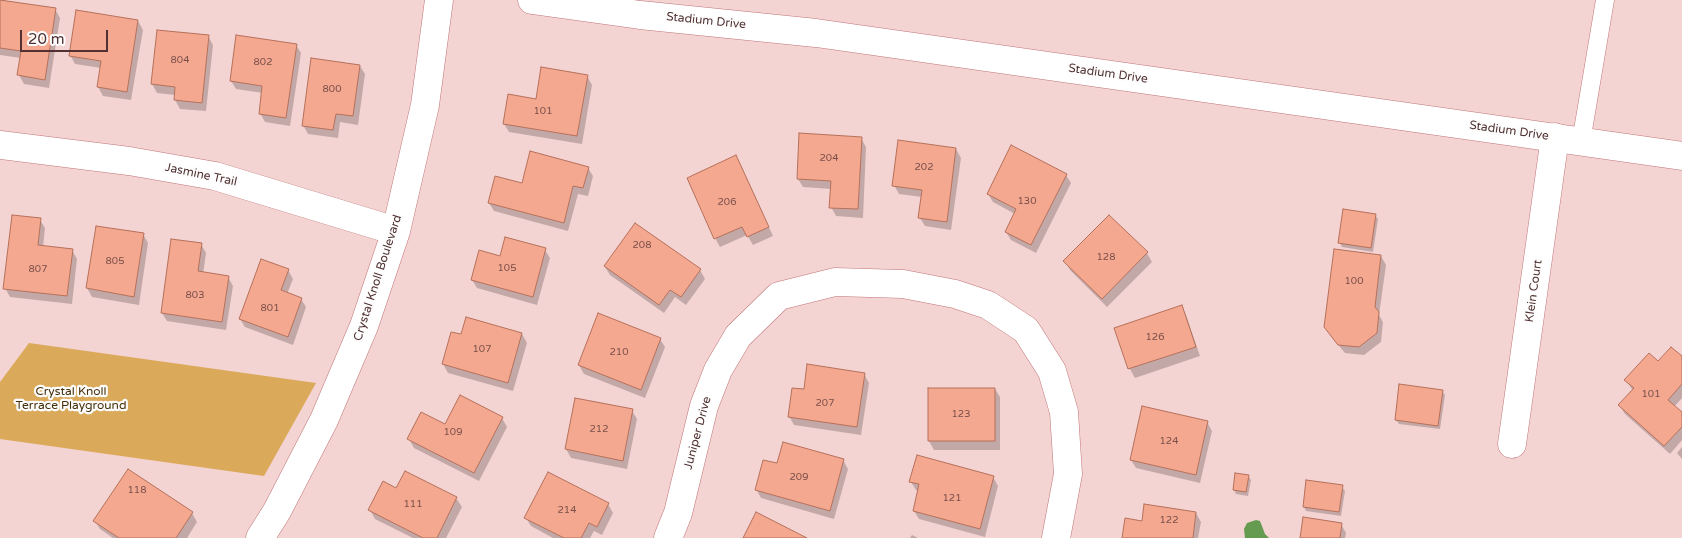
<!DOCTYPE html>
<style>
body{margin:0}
#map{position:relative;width:1682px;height:538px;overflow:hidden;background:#f4d3d3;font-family:"Varela Round",sans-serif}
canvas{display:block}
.scale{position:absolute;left:20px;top:30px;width:88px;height:22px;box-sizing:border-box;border:2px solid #513132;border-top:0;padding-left:6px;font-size:15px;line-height:18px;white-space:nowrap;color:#513132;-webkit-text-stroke:4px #fdfdfd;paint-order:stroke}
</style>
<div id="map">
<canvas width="1682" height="538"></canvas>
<div class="scale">20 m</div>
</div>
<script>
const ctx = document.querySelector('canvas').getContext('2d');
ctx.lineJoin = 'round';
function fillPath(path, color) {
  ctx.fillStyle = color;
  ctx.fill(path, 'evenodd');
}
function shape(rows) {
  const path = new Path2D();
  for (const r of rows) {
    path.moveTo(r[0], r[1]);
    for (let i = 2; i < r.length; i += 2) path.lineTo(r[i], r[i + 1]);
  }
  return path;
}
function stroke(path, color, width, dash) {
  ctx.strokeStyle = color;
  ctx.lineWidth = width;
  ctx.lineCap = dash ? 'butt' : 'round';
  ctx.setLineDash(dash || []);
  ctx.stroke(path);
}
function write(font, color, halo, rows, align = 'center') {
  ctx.font = font + ' "Varela Round",sans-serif';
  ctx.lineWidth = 4.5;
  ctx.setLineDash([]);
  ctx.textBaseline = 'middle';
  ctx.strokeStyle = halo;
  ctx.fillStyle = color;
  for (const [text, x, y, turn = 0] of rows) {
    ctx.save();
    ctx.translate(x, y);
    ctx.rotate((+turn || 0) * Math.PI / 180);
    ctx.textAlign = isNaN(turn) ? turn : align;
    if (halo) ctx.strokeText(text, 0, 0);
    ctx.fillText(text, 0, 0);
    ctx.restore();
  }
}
fillPath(shape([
 [29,343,316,383,264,476,0,439,0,382]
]), '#daa959');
fillPath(shape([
 [1256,520,1260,521,1265,534,1269,538,1245,538,1244,529,1247,523]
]), '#649b50');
fillPath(shape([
 [0,0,55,9,60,18,49,88,24,84,19,75,21,58,0,55],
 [138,21,143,30,131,100,103,96,98,87,101,68,75,64,70,55],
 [208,36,213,45,206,111,180,109,175,100,175,95,157,93,152,84],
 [296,45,301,53,290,126,265,122,260,113,263,93,236,89,231,81],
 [360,66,365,74,358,125,340,122,338,138,308,134,303,125],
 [587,76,592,85,582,144,509,132,504,124,537,100],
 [861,138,866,147,863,218,836,216,831,207,832,189,803,187,798,179],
 [956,149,961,158,951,230,925,226,920,218,922,197,899,194,894,185],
 [741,166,773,236,753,245,747,235,720,247,715,238],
 [588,168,593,176,588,196,578,194,568,231,494,211,489,203,522,184],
 [1066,175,1071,183,1036,253,1011,240,1006,232,1015,214,993,202,988,194],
 [1375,215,1378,219,1373,252,1342,247,1340,243],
 [1109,216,1147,253,1152,262,1107,307,1070,270,1065,261],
 [40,220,45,228,43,247,72,250,77,259,72,304,10,297,5,288],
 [143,234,148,243,139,305,92,297,87,288],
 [201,244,206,253,203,274,228,277,233,286,226,330,167,321,162,313],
 [545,250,550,258,537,305,477,288,472,280],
 [1381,256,1386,265,1379,315,1383,322,1381,342,1364,355,1345,353,1331,336],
 [605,267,700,270,705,279,686,305,675,297,664,313,610,275],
 [288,270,293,279,287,294,301,299,306,307,293,345,245,327,240,319],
 [1181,307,1186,315,1200,356,1135,378,1130,369,1116,329],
 [522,334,527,343,513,391,448,373,443,364],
 [660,339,665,347,645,398,584,374,579,365],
 [1682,358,1682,398,1674,407,1682,414,1682,440,1670,454,1625,414,1620,406,1633,391,1626,380,1658,363],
 [864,374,869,383,861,435,794,425,789,416],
 [995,389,1000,397,1000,450,934,450,929,441],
 [1442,391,1445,395,1440,429,1399,424,1396,420],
 [632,411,637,419,627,469,571,458,566,449],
 [502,418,507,427,479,481,414,448,409,439,446,426],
 [1207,422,1212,431,1200,483,1136,468,1131,460],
 [1682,447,1682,459,1677,453],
 [843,460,848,469,834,519,761,498,756,489,778,465],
 [128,470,192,513,197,522,187,538,113,538,100,529,95,521],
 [405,472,456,498,462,507,446,538,413,538,375,519,370,510,397,489],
 [1248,476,1251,480,1248,496,1236,494,1234,490],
 [993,477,998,486,985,537,919,519,914,511,919,491,916,490,911,482],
 [1342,487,1345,491,1341,516,1306,511,1304,507],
 [608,504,613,513,602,535,594,531,590,538,553,538,531,526,526,518],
 [1196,513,1201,522,1198,538,1123,538,1143,523],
 [1341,524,1346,533,1345,538,1301,538],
 [912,535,918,538,910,538]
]), '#0003');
const building = shape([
 [0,0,56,8,45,80,17,75,21,51,0,48,0,0],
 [76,10,138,20,127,92,97,87,101,61,69,56,76,10],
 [157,30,209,35,202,103,174,100,175,87,151,84,157,30],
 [236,35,297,44,286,118,259,114,262,86,230,81,236,35],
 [311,58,360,65,353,116,336,114,333,130,302,126,311,58],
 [541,67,588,75,577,136,503,124,508,94,536,99,541,67],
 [799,133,862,137,858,209,829,208,831,181,797,179,799,133],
 [898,140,956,148,947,222,918,218,922,190,892,186,898,140],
 [1011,145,1067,174,1031,245,1005,232,1016,209,987,194,1011,145],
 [530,151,589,167,583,188,573,186,564,223,488,203,495,176,522,183,530,151],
 [736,155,769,227,747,237,742,227,714,239,687,178,736,155],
 [1343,209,1376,214,1371,248,1338,243,1343,209],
 [12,215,41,218,38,245,73,249,67,296,3,289,12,215],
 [1109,215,1148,252,1102,299,1063,261,1109,215],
 [635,223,701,269,681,297,670,290,659,305,604,266,635,223],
 [96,226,144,233,134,297,86,288,96,226],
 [505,237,546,248,533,297,471,280,479,250,500,256,505,237],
 [171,239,202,243,198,271,229,276,222,322,161,313,171,239],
 [1334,249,1381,255,1375,307,1379,312,1377,333,1359,347,1338,345,1324,327,1334,249],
 [261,259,289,269,281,290,302,298,288,337,239,319,261,259],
 [1182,305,1196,347,1128,369,1114,328,1182,305],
 [598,313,661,338,641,390,578,365,598,313],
 [466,317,522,333,508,383,442,364,451,332,461,334,466,317],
 [1671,347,1682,356,1682,384,1668,400,1682,412,1682,427,1664,446,1618,405,1634,388,1624,380,1649,353,1658,361,1671,347],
 [807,364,865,373,857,427,788,417,792,388,804,389,807,364],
 [1399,384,1443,390,1438,426,1395,420,1399,384],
 [928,388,995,388,995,441,928,441,928,388],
 [460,395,503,417,474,473,407,439,421,412,445,424,460,395],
 [575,398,633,409,623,461,565,449,575,398],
 [1142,406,1208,421,1196,475,1130,460,1142,406],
 [783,442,844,459,830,511,755,490,763,460,777,463,783,442],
 [917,455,994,476,980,529,913,511,919,484,909,482,917,455],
 [128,469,193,512,176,538,119,538,93,521,128,469],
 [405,471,457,497,437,538,423,538,368,510,383,481,396,488,405,471],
 [548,472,609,503,597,527,589,523,581,538,564,538,524,518,548,472],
 [1235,473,1249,475,1246,492,1233,490,1235,473],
 [1306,480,1343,485,1339,512,1303,507,1306,480],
 [1144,504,1196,512,1193,538,1122,538,1125,518,1142,521,1144,504],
 [756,512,807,538,743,538,756,512],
 [1303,517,1342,523,1340,538,1300,538,1303,517]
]);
fillPath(building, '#f4a890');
stroke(building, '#b5705a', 1);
const lane = shape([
 [1581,142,1605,0]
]);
const street = shape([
 [0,145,129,161,215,176,396,231],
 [1512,444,1555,137],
 [260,538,277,511,324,420,364,326,396,231,425,105,439,0],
 [668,538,678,513,704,406,718,370,738,336,779,296,835,282,903,284,955,294,988,305,1026,330,1052,371,1064,412,1068,474,1056,538]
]);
const secondary = shape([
 [532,0,640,15,816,33,1682,156]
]);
stroke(lane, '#c07577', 19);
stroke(street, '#c07577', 29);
stroke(secondary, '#c07577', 29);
stroke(lane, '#fff', 18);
stroke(street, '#fff', 28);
stroke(secondary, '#fff', 28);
write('10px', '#7a4f4a', null, [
 ["804",180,60],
 ["802",263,62],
 ["800",332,89],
 ["101",543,111],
 ["204",829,158],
 ["202",924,167],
 ["130",1027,201],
 ["206",727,202],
 ["208",642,245],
 ["128",1106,257],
 ["805",115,261],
 ["105",507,268],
 ["807",38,269],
 ["100",1354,281],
 ["803",195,295],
 ["801",270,308],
 ["126",1155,337],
 ["107",482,349],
 ["210",619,352],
 ["101",1651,394],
 ["207",825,403],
 ["123",961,414],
 ["212",599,429],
 ["109",453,432],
 ["124",1169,441],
 ["209",799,477],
 ["118",137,490],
 ["121",952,498],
 ["111",413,504],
 ["214",567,510],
 ["122",1169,520]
]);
write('12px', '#513132', '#fdfdfd', [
 ["Stadium Drive",706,21,6],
 ["Stadium Drive",1108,74,8],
 ["Stadium Drive",1509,131,8],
 ["Jasmine Trail",201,175,12],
 ["Crystal Knoll Boulevard",378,278,-72],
 ["Klein Court",1534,291,-82],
 ["Juniper Drive",698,433,-75]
]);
write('12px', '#442f08', '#fdfdfd', [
 ["Crystal Knoll",71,392],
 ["Terrace Playground",71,406]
]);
</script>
